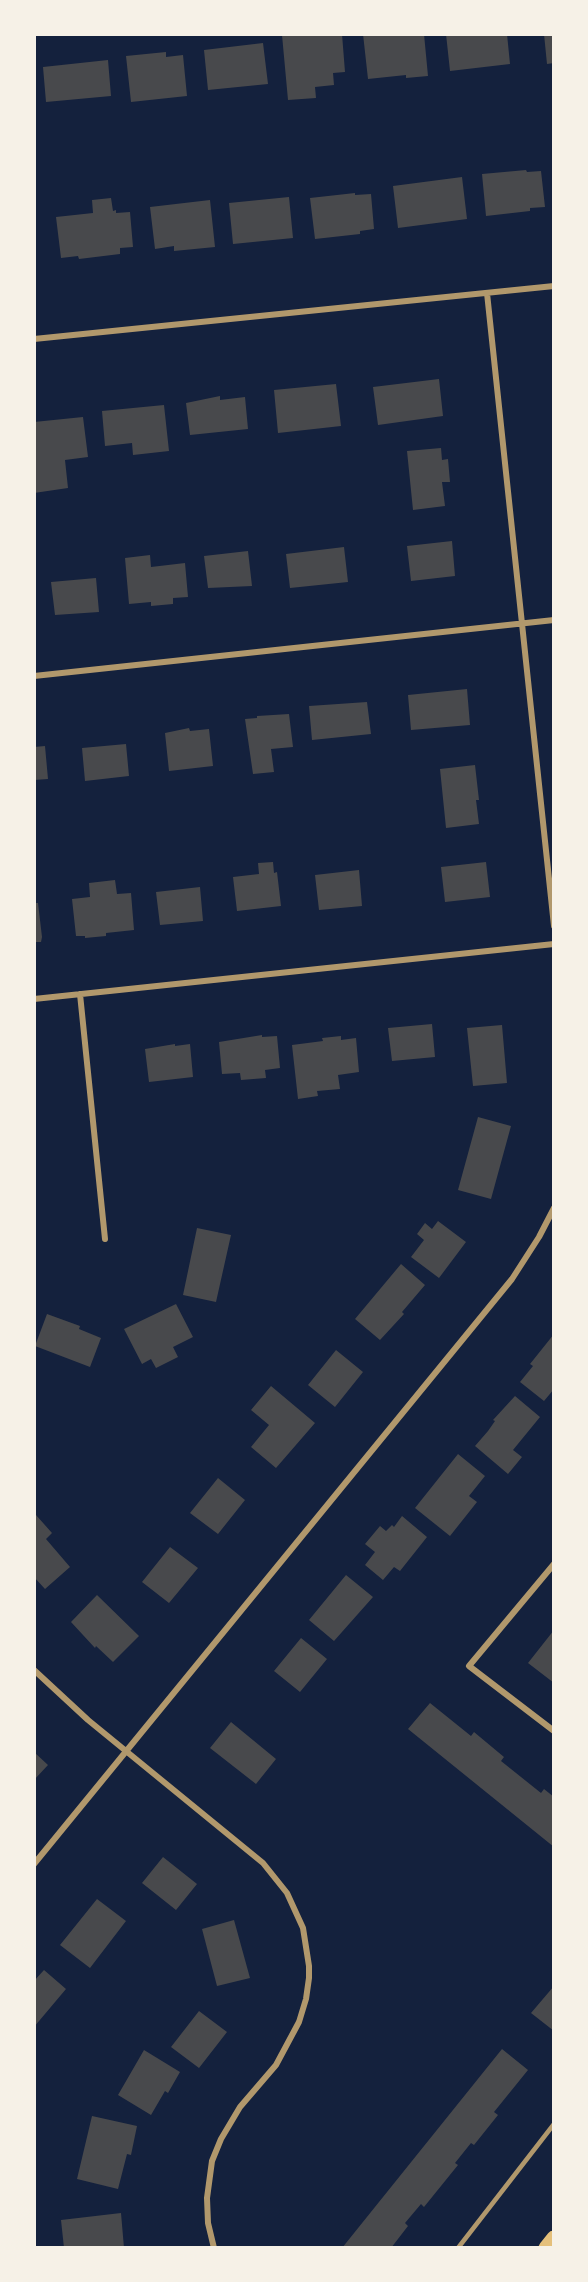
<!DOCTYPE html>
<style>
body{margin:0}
#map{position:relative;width:588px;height:2282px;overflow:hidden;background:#14213d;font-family:"Alegreya Sans",sans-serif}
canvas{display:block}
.frame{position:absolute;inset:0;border:36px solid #f6f1e7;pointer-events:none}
</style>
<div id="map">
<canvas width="588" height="2282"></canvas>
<div class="frame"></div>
</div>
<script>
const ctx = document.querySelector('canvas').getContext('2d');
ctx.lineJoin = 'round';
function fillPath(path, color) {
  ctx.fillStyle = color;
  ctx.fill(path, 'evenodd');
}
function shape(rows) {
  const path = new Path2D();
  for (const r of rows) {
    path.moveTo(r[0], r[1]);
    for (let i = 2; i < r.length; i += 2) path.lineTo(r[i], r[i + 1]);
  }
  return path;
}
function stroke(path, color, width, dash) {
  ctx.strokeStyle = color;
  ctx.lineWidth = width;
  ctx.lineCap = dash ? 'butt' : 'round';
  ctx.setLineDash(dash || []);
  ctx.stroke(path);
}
fillPath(shape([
 [342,34,345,72,333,73,334,85,315,87,316,98,288,100,282,35],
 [363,34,424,34,428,76,406,78,406,75,368,79],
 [446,34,507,34,510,64,450,71],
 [544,34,554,34,554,63,547,64],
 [263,43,268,84,208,90,204,50],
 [166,52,166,57,183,55,187,96,131,102,126,56],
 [108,60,111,96,46,102,43,67],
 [526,170,527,172,541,171,545,207,530,208,530,211,486,216,482,174],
 [462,177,467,219,398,228,393,186],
 [355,193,355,195,371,194,374,229,360,231,360,234,315,239,310,198],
 [289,197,293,238,233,244,229,203],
 [111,198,113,211,116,210,116,213,130,212,133,247,120,248,120,254,79,259,78,256,61,258,56,217,93,213,92,200],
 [210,200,215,247,174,251,174,246,155,249,150,207],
 [439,379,443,416,378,425,373,387],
 [336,384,341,426,278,433,274,390],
 [220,396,220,400,245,397,248,429,190,435,186,403],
 [164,405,169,451,133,455,132,443,105,446,102,411],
 [83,417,88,457,65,460,68,488,34,493,34,422],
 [441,448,442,460,448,459,450,482,442,482,445,506,413,510,407,451],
 [452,541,455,576,411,581,407,546],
 [344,547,348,582,290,588,286,554],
 [248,551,252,586,208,588,204,556],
 [150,555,151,567,185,563,188,597,173,598,173,604,151,606,151,602,129,604,125,558],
 [96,578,99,612,55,615,51,582],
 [467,689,470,725,411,730,408,695],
 [367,702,371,734,312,740,309,706],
 [289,714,293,747,271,749,274,772,253,774,245,719,257,718,257,716],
 [189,728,190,731,209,729,213,766,169,771,165,733],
 [126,744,129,776,85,781,82,748],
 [45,746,48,779,34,780,34,747],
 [475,765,479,800,476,800,479,824,446,828,440,769],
 [273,862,274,873,277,872,281,906,237,911,233,877,259,874,258,863],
 [486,862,490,897,445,902,441,867],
 [359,870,362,906,319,910,315,875],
 [115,880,117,894,131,893,134,930,106,933,106,936,85,938,85,936,76,936,72,899,90,897,89,883],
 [200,887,203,921,160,925,156,892],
 [34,903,38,903,42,937,41,942,34,942],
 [432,1024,435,1057,392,1061,388,1028],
 [502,1025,507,1083,473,1086,467,1028],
 [262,1035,262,1037,277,1036,280,1068,265,1070,266,1078,241,1080,240,1073,222,1074,219,1042],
 [341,1036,341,1040,356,1038,359,1072,338,1075,340,1089,317,1091,318,1096,298,1099,292,1045,323,1041,322,1038],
 [175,1044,175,1046,190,1044,193,1077,149,1082,145,1049],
 [478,1117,511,1126,491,1199,458,1190],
 [438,1221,466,1242,439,1278,411,1257,424,1240,417,1234,425,1223,432,1229],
 [197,1228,231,1235,216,1302,183,1295],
 [401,1264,425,1285,402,1312,404,1314,380,1340,355,1319],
 [176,1304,193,1337,173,1347,178,1357,156,1368,151,1359,142,1364,124,1329],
 [47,1314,80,1326,79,1329,101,1338,90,1367,35,1346],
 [554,1334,554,1389,544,1401,520,1382,533,1366,530,1364],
 [336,1350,363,1372,335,1407,308,1385],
 [271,1386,315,1423,276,1468,251,1447,269,1425,251,1410],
 [515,1396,540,1417,513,1450,522,1457,508,1474,475,1446,488,1431,495,1421,493,1420],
 [458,1454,485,1476,469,1496,477,1502,450,1536,415,1508],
 [218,1478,245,1500,218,1534,190,1513],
 [36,1515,52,1533,46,1539,70,1567,45,1589,34,1577,34,1517],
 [402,1516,427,1537,400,1571,394,1567,383,1580,365,1565,375,1552,365,1544,380,1526,386,1531,392,1525,394,1527],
 [170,1547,198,1568,169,1603,142,1582],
 [346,1575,373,1597,334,1641,309,1620],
 [97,1595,139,1636,113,1662,96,1646,95,1648,71,1622],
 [554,1630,554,1683,528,1663],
 [301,1638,327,1659,300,1692,274,1671],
 [430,1703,471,1736,474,1732,504,1757,501,1761,541,1793,544,1789,554,1797,554,1847,408,1729],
 [231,1722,276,1759,256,1784,210,1748],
 [34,1752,48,1765,34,1780],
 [163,1857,197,1884,176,1910,142,1883],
 [97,1899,126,1921,90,1968,60,1945],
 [234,1920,250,1978,217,1986,202,1929],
 [44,1970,66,1989,34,2027,34,1981],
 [554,1986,554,2031,531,2013],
 [199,2011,227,2032,199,2068,171,2047],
 [502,2049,528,2070,494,2112,498,2115,474,2145,471,2143,455,2163,458,2165,424,2207,421,2204,405,2223,408,2226,391,2248,342,2248],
 [144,2050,180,2072,168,2093,165,2091,151,2115,118,2095],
 [92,2116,137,2126,131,2155,127,2154,118,2189,77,2179],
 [121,2213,124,2248,64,2248,61,2220]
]), '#48494c');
stroke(shape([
 [458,2248,554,2124]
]), '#b1986c', 4.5);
stroke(shape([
 [487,293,554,926],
 [34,339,554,286],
 [34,676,554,620],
 [80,994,105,1239],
 [34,999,554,944],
 [554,1564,469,1666,554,1731],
 [34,1670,88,1720,263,1863,287,1893,303,1928,309,1966,309,1978,306,1999,299,2022,276,2065,240,2107,221,2139,212,2161,207,2198,208,2223,214,2248],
 [34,1864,512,1279,539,1237,554,1208]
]), '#b1986c', 6);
stroke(shape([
 [546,2248,554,2238]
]), '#e5c07b', 15);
</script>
